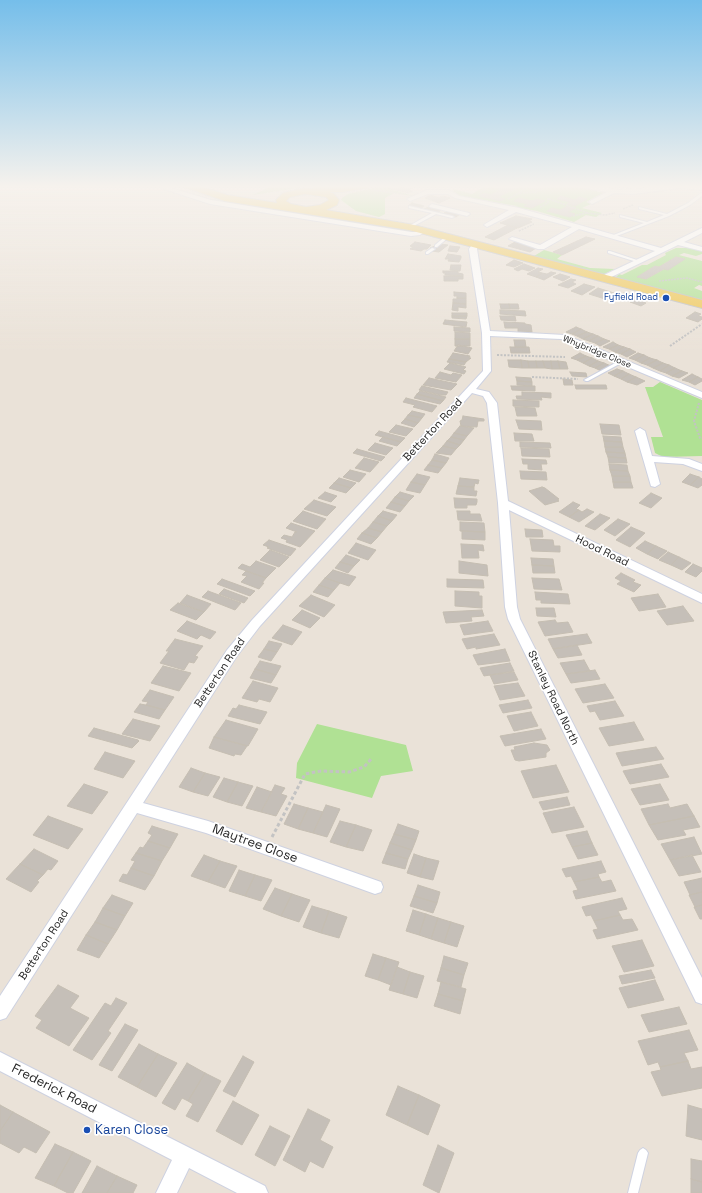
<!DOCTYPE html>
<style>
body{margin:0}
canvas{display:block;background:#eae2d8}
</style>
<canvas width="702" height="1193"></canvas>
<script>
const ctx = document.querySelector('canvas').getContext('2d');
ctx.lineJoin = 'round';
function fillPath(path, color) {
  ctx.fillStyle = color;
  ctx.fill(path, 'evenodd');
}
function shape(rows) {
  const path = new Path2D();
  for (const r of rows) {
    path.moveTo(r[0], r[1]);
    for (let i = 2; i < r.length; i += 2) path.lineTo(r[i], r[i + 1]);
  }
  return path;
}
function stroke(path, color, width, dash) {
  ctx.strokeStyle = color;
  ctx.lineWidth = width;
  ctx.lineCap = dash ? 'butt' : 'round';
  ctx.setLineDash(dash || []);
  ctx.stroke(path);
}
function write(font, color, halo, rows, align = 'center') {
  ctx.font = font + ' "Space Grotesk",sans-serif';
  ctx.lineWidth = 3.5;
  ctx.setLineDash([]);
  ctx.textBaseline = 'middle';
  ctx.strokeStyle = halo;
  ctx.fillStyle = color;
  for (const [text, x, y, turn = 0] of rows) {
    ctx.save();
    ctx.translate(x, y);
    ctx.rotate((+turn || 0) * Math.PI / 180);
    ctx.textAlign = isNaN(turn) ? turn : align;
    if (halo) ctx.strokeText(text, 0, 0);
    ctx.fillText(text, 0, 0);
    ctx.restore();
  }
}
fillPath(shape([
 [273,185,350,185,304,187,253,195],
 [385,185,395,185,388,188,413,196,394,193,385,198,385,214,379,217,356,211,341,200,342,198,348,194],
 [487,185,569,185,593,190,603,193,586,202,591,204,582,208,602,213,596,217,586,215,574,222,537,211,515,207,517,206,460,196,453,191,454,189,472,194],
 [210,199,384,225,415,231,409,232,269,211],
 [676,248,690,248,702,251,702,254,696,256,684,253,679,255,702,261,702,286,699,285,694,288,702,291,702,302,616,277,619,274,622,275,642,265,647,265,666,255,665,253],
 [676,257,684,259,664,269,646,279,638,277,655,266,659,267],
 [544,250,562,255,557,259,590,268,615,269,607,273,609,274,602,274,534,256],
 [660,382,702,400,702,456,663,457,655,453,651,437,663,437,645,387,653,387],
 [317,724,406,745,413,771,381,776,372,798,296,778,297,763]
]), '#b0e194');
const building = shape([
 [409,185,417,186,408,190,413,191,408,193,389,188,394,186,401,188,409,185],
 [492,185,507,187,514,185,520,186,506,193,498,191,502,189,490,186,492,185],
 [530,185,546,185,537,189,529,188,532,186,530,185],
 [498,191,506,193,498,197,505,199,500,201,479,196,484,193,490,195,498,191],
 [430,195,439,198,442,196,450,198,439,203,425,198,430,195],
 [561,196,575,200,579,197,587,199,575,206,567,204,570,202,557,199,561,196],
 [519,198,533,201,537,199,545,201,532,208,524,206,528,204,514,201,519,198],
 [412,203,424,206,420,209,408,206,412,203],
 [568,206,576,208,568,212,575,214,570,217,547,211,552,208,560,210,568,206],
 [429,207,441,210,437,213,424,209,429,207],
 [447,211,460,214,456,217,443,214,447,211],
 [516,216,532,219,529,221,532,222,518,228,500,223,516,216],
 [508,225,517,228,494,240,485,237,508,225],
 [586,237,595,239,562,255,553,252,586,237],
 [415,242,431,245,427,249,424,249,421,251,410,249,413,247,410,246,415,242],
 [515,242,536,248,530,252,508,246,515,242],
 [440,244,448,245,439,252,431,251,434,249,430,248,440,244],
 [450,246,460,247,457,252,448,251,450,246],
 [448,254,461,256,461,258,459,262,448,261,449,259,445,259,448,254],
 [676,257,685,259,668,270,664,269,646,279,637,277,655,266,659,267,676,257],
 [514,260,523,263,514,267,506,265,514,260],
 [524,264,535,268,529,271,522,269,518,271,514,269,524,264],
 [451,265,461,265,460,271,450,270,451,265],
 [538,268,543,269,538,272,542,273,536,277,527,274,538,268],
 [443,271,458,271,458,273,463,274,463,276,445,275,445,273,443,273,443,271],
 [551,272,556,273,544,280,536,277,542,273,547,274,551,272],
 [560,274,570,277,563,281,553,277,560,274],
 [444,276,463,276,463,279,458,279,458,281,444,281,444,276],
 [571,279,576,280,572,282,576,284,568,288,558,285,571,279],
 [584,284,595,287,582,295,571,291,584,284],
 [598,288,614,293,605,299,589,294,598,288],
 [454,292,466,293,466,298,457,298,457,296,454,296,454,292],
 [624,293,630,294,622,299,616,297,624,293],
 [631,295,637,297,628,301,623,300,631,295],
 [639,297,645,299,641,301,646,303,641,306,630,302,639,297],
 [457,298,466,298,466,304,453,303,453,299,457,299,457,298],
 [453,303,466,304,466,308,458,307,458,311,452,310,453,303],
 [500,304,509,304,510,309,501,309,500,304],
 [509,304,518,304,519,309,510,309,509,304],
 [500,310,525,311,526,316,500,314,500,310],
 [695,312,701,314,698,316,702,317,702,319,698,322,686,318,695,312],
 [452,313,467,313,467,316,452,316,452,313],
 [452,316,467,316,466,319,452,318,452,316],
 [500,316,515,316,516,321,501,320,500,316],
 [445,320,467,322,466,327,443,324,445,320],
 [504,322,525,323,525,324,531,325,532,332,518,332,518,328,505,328,504,322],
 [454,327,470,328,470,332,454,331,454,327],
 [576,327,581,329,572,334,566,332,576,327],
 [581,329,587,332,577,336,572,334,581,329],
 [455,332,470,333,470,339,455,339,455,332],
 [587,332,593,334,583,339,577,336,587,332],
 [593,334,598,336,589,341,583,339,593,334],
 [598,336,604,339,595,343,589,341,598,336],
 [455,339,470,339,470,346,455,346,455,339],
 [604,339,610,341,600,346,595,343,604,339],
 [514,340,525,340,526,347,515,347,514,340],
 [613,342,618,345,609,349,603,347,613,342],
 [458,345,472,348,468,354,454,351,458,345],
 [618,345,624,347,615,352,609,349,618,345],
 [510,347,529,347,530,353,511,353,510,347],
 [624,347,630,349,621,354,615,352,624,347],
 [630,349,636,352,627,357,621,354,630,349],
 [453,353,470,356,469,358,471,358,466,362,449,359,453,353],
 [580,353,586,356,577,360,571,358,580,353],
 [638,353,644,355,635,360,629,358,638,353],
 [644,355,650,358,641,363,635,360,644,355],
 [586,356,592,358,583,363,577,360,586,356],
 [592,358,598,361,589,366,583,363,592,358],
 [650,358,657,360,647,365,641,363,650,358],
 [449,359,466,362,464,365,447,362,449,359],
 [508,360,521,360,522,368,509,367,508,360],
 [521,360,528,361,529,368,522,368,521,360],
 [657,360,663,363,653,368,647,365,657,360],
 [528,361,536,361,537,368,529,368,528,361],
 [536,361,543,361,545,368,537,368,536,361],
 [543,361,551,361,552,369,545,368,543,361],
 [551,361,558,361,560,369,552,369,551,361],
 [558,361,566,362,568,369,560,369,558,361],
 [598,361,604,363,595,368,589,366,598,361],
 [450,363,466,367,463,370,466,371,464,374,444,369,450,363],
 [604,363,611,366,601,371,595,368,604,363],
 [663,363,669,365,660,371,653,368,663,363],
 [669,365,675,368,666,373,660,371,669,365],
 [675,368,682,371,672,376,666,373,675,368],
 [617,369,623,371,614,376,608,373,617,369],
 [623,371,629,374,621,379,614,376,623,371],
 [682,371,688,373,679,378,672,376,682,371],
 [440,372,451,375,453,373,462,375,456,382,435,378,440,372],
 [570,372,586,373,587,377,572,376,570,372],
 [629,374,636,377,627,382,621,379,629,374],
 [692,374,698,377,689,382,682,380,692,374],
 [516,377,531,378,532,382,517,381,516,377],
 [636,377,645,381,637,385,627,382,636,377],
 [698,377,702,379,702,381,695,385,689,382,698,377],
 [429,378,457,384,451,390,423,385,429,378],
 [563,379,572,380,573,385,564,385,563,379],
 [517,381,532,382,532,386,517,385,517,381],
 [575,385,606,385,607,389,576,389,575,385],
 [422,386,448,392,446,395,441,395,419,390,422,386],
 [511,386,535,386,535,391,512,390,511,386],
 [420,391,446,397,443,401,417,394,420,391],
 [522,392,551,393,551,398,541,397,542,400,517,399,516,396,522,396,522,392],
 [417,394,443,401,440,404,414,398,417,394],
 [406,398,437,406,432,412,413,407,415,405,403,402,406,398],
 [513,400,539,401,539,407,513,406,513,400],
 [515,407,535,408,537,416,517,416,515,407],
 [412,411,425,414,422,418,408,415,412,411],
 [408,415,422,418,418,423,405,419,408,415],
 [463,416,484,419,484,421,478,421,477,427,461,426,460,421,462,420,463,416],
 [405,419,418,423,414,427,401,423,405,419],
 [516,420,541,421,542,430,519,429,516,420],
 [600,424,619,425,621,435,602,434,600,424],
 [396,425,413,429,406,436,389,432,396,425],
 [460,426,474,428,467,436,454,433,460,426],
 [379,431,405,438,401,442,375,435,379,431],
 [454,433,467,436,464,440,451,437,454,433],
 [514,433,532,434,534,441,515,441,514,433],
 [603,436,621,437,622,442,604,441,603,436],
 [383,437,401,442,397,446,379,441,383,437],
 [451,437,464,440,460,445,447,441,451,437],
 [447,441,460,445,456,449,443,446,447,441],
 [604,441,622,442,623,447,605,447,604,441],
 [520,442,550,443,551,448,520,447,520,442],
 [375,443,393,448,386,455,368,450,375,443],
 [443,446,456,449,451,455,436,453,443,446],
 [605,447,623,447,625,453,606,452,605,447],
 [521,448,549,449,550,457,522,456,521,448],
 [357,449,385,457,381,461,353,453,357,449],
 [606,452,625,453,626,458,608,457,606,452],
 [435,454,449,458,446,463,432,460,435,454],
 [608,457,626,458,627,463,609,463,608,457],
 [364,458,379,462,370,472,355,468,364,458],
 [522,459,546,460,547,464,541,464,542,470,528,469,528,464,523,464,522,459],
 [432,460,446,463,442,468,428,465,432,460],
 [609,464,627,465,628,471,610,470,609,464],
 [428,465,442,468,438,473,424,470,428,465],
 [350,470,366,474,359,482,343,477,350,470],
 [610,470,628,471,630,476,612,476,610,470],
 [520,471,546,472,547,480,521,479,520,471],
 [417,474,430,477,425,485,411,482,417,474],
 [690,474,699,477,690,485,682,482,690,474],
 [612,476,630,476,631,482,613,482,612,476],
 [699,477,702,479,702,485,698,488,690,485,699,477],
 [339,478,356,483,351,488,334,483,339,478],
 [460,478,479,480,478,484,475,483,474,487,458,486,460,478],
 [411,482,425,485,420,493,406,490,411,482],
 [613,482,631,482,633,488,614,488,613,482],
 [334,483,351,488,346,493,329,488,334,483],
 [458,486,474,487,474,491,477,491,476,496,456,494,458,486],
 [542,487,545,488,559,499,557,500,559,501,545,505,529,491,542,487],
 [325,492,337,496,331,502,318,498,325,492],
 [400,492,414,496,409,501,395,497,400,492],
 [651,493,662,498,651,508,639,503,651,493],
 [395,497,409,501,405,506,391,502,395,497],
 [454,498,477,499,477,502,476,505,467,505,467,508,455,508,454,498],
 [314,500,336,507,327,516,304,509,314,500],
 [391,502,405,506,400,512,386,508,391,502],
 [573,502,580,505,576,509,579,510,569,517,559,512,573,502],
 [587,509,594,512,579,522,569,517,579,510,582,512,587,509],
 [303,511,326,519,317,529,293,521,303,511],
 [383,511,397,515,392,521,378,516,383,511],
 [457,511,470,511,470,514,480,514,482,521,458,520,457,511],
 [600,514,610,518,595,530,585,526,600,514],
 [378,516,392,521,387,526,373,522,378,516],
 [618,519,630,524,615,536,604,530,618,519],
 [373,522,387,526,382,532,368,528,373,522],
 [460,522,484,523,485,532,460,531,460,522],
 [291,523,315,531,300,547,286,542,287,540,281,538,284,535,292,537,295,532,297,532,286,528,291,523],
 [631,527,645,533,630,547,616,540,631,527],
 [368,528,382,532,377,538,362,533,368,528],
 [525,529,542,530,543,537,526,537,525,529],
 [462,531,485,532,485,540,462,539,462,531],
 [362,533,377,538,371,544,357,539,362,533],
 [530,539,553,540,554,546,560,546,560,552,532,551,530,539],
 [269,540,296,549,290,556,267,548,269,547,263,545,269,540],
 [645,541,656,546,647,554,636,548,645,541],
 [356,543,376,550,368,560,348,553,356,543],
 [461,544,483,545,484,551,478,550,479,558,462,558,461,544],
 [656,546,667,551,658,559,647,554,656,546],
 [270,550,289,557,279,567,260,560,270,550],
 [668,552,679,557,671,565,659,560,668,552],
 [346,555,360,560,354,566,340,562,346,555],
 [679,557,691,563,682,570,671,565,679,557],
 [531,558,553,559,554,566,532,565,531,558],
 [256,561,276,568,266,578,238,568,242,564,250,567,256,561],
 [459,561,487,565,488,576,459,573,459,561],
 [340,562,354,566,348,573,335,568,340,562],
 [693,564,702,568,702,571,696,577,685,572,693,564],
 [532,565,554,566,555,573,533,573,532,565],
 [333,570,356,577,349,586,325,578,333,570],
 [246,571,266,578,262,583,264,583,259,589,241,582,247,576,242,575,246,571],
 [621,573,635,580,633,582,641,585,634,592,617,584,621,581,615,578,621,573],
 [325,578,340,583,334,590,319,585,325,578],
 [532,578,559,579,562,590,534,589,532,578],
 [222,579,255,591,250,596,217,584,222,579],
 [447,579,483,580,484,588,447,587,447,579],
 [319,585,334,590,328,597,313,592,319,585],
 [224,589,248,598,244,603,219,594,224,589],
 [208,591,241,603,235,610,202,597,208,591],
 [455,591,479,592,479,596,482,596,482,608,455,606,455,591],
 [535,592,568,594,570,604,541,603,541,600,536,600,535,592],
 [658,594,666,607,639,611,631,598,658,594],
 [187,595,211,604,204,612,180,603,187,595],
 [311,595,335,605,324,617,299,606,311,595],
 [178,603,186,606,204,612,196,620,170,610,178,603],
 [683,606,694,621,667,625,657,611,683,606],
 [536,608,554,608,556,617,537,616,536,608],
 [302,610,320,618,310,628,292,620,302,610],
 [482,610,484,616,471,617,472,621,446,623,443,612,482,610],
 [555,620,557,623,568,622,573,632,545,636,538,622,555,620],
 [187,621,216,632,210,639,201,635,197,639,177,631,187,621],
 [488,621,493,631,464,635,460,625,488,621],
 [283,625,302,632,292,645,272,638,283,625],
 [494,634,500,645,476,649,476,647,467,649,462,639,494,634],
 [587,634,592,643,553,649,548,639,587,634],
 [175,639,203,646,195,656,198,657,194,663,189,662,184,670,160,663,169,651,166,651,175,639],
 [269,641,282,644,277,652,264,649,269,641],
 [577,645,582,655,558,658,553,649,577,645],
 [264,649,277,652,271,661,258,657,264,649],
 [505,649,510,661,478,665,473,655,505,649],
 [584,660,590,671,566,674,560,663,584,660],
 [260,661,281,666,276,675,255,669,260,661],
 [510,663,514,671,484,676,480,668,510,663],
 [163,666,191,673,179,691,151,683,163,666],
 [255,669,276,675,271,683,250,678,255,669],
 [595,670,600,679,571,683,566,674,595,670],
 [514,672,518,680,494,684,490,675,514,672],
 [253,681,278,688,270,702,259,699,257,702,242,698,253,681],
 [518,683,525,696,500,700,494,686,518,683],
 [605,684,614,698,583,703,575,689,605,684],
 [150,690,174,697,165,710,146,705,148,702,142,701,150,690],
 [528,700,532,708,503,713,499,705,528,700],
 [615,701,624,716,600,720,595,711,590,712,587,706,615,701],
 [140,704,146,705,165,710,159,719,134,712,140,704],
 [239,705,267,712,260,724,228,716,233,708,236,709,239,705],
 [531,712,538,726,514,731,507,716,531,712],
 [133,719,160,726,150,741,122,734,133,719],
 [226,720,258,729,248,746,214,737,226,720],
 [634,722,644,740,609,746,599,728,634,722],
 [94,728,138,740,139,741,132,748,88,736,94,728],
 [541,729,546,739,505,746,500,736,541,729],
 [214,737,247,746,241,755,235,754,234,756,209,748,214,737],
 [534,743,547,745,550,750,546,753,546,757,519,761,515,760,511,750,515,750,514,747,534,743],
 [656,747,664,759,622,766,616,753,656,747],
 [105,752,135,761,123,778,94,769,105,752],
 [661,764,669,777,630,784,623,771,661,764],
 [556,765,569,792,533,798,521,771,556,765],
 [191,768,205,773,193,792,179,787,191,768],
 [205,773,220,777,208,796,193,792,205,773],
 [224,778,238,782,227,802,213,797,224,778],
 [238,782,253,786,242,806,227,802,238,782],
 [84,784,108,792,92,814,67,806,84,784],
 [660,784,669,800,640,805,631,789,660,784],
 [275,785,285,788,281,794,287,796,276,816,261,812,275,785],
 [257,787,272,792,261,812,246,808,257,787],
 [567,797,570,805,543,810,539,802,567,797],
 [294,804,308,808,298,829,284,824,294,804],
 [668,804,670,808,687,804,694,816,649,825,641,809,668,804],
 [326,805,340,809,327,837,313,833,326,805],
 [574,807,584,827,552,833,543,813,574,807],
 [308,808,323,812,313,833,298,829,308,808],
 [48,816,83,829,68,849,33,835,48,816],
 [694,816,700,827,683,830,686,835,658,840,649,825,694,816],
 [340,821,356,825,346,847,330,842,340,821],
 [398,824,419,831,416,840,394,834,398,824],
 [356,825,372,830,363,851,346,847,356,825],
 [152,826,178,834,170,848,148,841,152,835,148,833,152,826],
 [587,831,592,843,572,847,566,835,587,831],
 [394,834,416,840,412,850,390,843,394,834],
 [694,837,702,854,670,860,661,844,694,837],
 [148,841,170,848,162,861,136,853,140,847,143,848,148,841],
 [390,843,412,850,408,859,386,853,390,843],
 [592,843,598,855,578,859,572,847,592,843],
 [34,849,58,861,51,870,48,869,43,875,20,864,34,849],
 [136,853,162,861,154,876,131,868,135,861,131,860,136,853],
 [386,853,408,859,405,869,382,863,386,853],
 [414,854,426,858,420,877,407,873,414,854],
 [204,855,220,861,208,882,191,876,204,855],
 [692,855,701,872,679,876,670,860,692,855],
 [426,858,439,861,433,880,420,877,426,858],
 [220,861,237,866,225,888,208,882,220,861],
 [601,861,606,872,598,874,599,877,574,882,571,876,566,877,562,869,601,861],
 [20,864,43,875,37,881,39,882,31,892,6,879,20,864],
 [131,868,154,876,145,890,119,881,123,874,127,875,131,868],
 [239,870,255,875,245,896,229,891,239,870],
 [255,875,272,880,261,901,245,896,255,875],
 [599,877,602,882,611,880,616,891,576,899,573,891,578,890,574,882,599,877],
 [702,878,702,892,690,895,684,882,702,878],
 [418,885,440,892,437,903,414,896,418,885],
 [275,888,292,894,281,916,263,909,275,888],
 [702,892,702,905,695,907,689,895,702,892],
 [292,894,310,900,299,922,281,916,292,894],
 [112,895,133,903,125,916,103,908,112,895],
 [414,896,437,903,433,913,410,906,414,896],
 [622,898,627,909,618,911,620,915,594,921,591,915,586,916,582,907,622,898],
 [702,905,702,919,700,919,694,907,702,905],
 [312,906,329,911,321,933,303,927,312,906],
 [103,908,125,916,117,930,95,922,103,908],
 [413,910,426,914,419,935,406,931,413,910],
 [329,911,347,917,339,938,321,933,329,911],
 [426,914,438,918,431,939,419,935,426,914],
 [620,915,623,920,632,919,638,930,597,939,593,930,598,929,594,921,620,915],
 [438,918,451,922,444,943,431,939,438,918],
 [95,922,117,930,108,944,86,935,95,922],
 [451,922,464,926,457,947,444,943,451,922],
 [86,935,108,944,99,958,77,950,86,935],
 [642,940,654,966,624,972,612,946,642,940],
 [373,954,386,958,378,980,365,976,373,954],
 [444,956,468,963,464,975,441,968,444,956],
 [386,958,399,962,391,985,378,980,386,958],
 [397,967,410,972,403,994,389,990,397,967],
 [441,968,464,975,461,987,437,981,441,968],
 [651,970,655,978,622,984,619,976,651,970],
 [410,972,424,976,417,998,403,994,410,972],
 [655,980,664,1000,628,1008,619,988,655,980],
 [441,982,466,989,463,1001,438,994,441,982],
 [58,985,79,996,70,1008,89,1018,69,1046,36,1028,42,1020,35,1016,58,985],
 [438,994,463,1001,460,1014,434,1006,438,994],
 [116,998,127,1003,108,1031,111,1033,92,1060,73,1050,105,1003,111,1006,116,998],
 [679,1007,687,1024,649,1032,641,1015,679,1007],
 [125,1024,138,1030,112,1071,99,1065,125,1024],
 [689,1030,698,1050,684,1053,688,1061,660,1067,658,1062,648,1065,638,1041,689,1030],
 [139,1044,158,1054,137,1087,118,1077,139,1044],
 [158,1054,177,1063,156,1097,137,1087,158,1054],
 [243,1056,254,1062,235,1097,223,1091,243,1056],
 [688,1061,691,1069,702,1067,702,1088,662,1096,651,1072,661,1070,660,1067,688,1061],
 [187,1063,205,1073,188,1101,182,1098,175,1110,162,1103,187,1063],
 [205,1073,221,1081,198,1122,186,1116,193,1104,188,1101,205,1073],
 [398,1086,419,1095,407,1125,386,1115,398,1086],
 [419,1095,440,1105,428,1135,407,1125,419,1095],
 [233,1101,259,1115,242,1145,216,1131,233,1101],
 [0,1105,13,1112,0,1131,0,1105],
 [688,1105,702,1109,702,1140,686,1136,688,1105],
 [308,1109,330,1120,320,1140,333,1147,323,1168,310,1161,305,1172,283,1160,308,1109],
 [13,1112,50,1132,36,1153,24,1147,19,1153,0,1143,0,1131,13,1112],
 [270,1126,290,1136,275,1166,255,1155,270,1126],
 [55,1144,73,1152,54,1186,35,1178,55,1144],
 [438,1145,454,1153,439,1193,423,1185,438,1145],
 [73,1152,91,1161,73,1193,68,1193,54,1186,73,1152],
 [691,1159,702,1161,702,1182,691,1179,691,1159],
 [97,1166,117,1176,107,1193,82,1193,97,1166],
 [117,1176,137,1185,133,1193,107,1193,117,1176],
 [691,1179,702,1182,702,1193,691,1193,691,1179]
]);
fillPath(building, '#c5bfb8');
stroke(building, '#c5beb2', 1);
const service = shape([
 [626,185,630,185,641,191,638,192,626,185],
 [701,193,702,193,702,196,690,205,669,216,614,237,611,236,644,223,620,217,620,215,647,222,664,215,639,209,639,207,667,214,688,203,701,193],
 [409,206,452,216,454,217,452,218,436,214,410,228,409,228,409,226,432,213,409,208,409,206],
 [446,236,449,237,437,247,435,247,435,245,446,236],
 [432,248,435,249,428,254,426,254,426,252,432,248],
 [608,251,610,251,640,261,637,262,608,253,608,251],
 [619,361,623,362,588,381,586,381,584,380,619,361],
 [643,1148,646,1150,648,1153,638,1193,628,1193,638,1153,640,1150,643,1148]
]);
const minor = shape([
 [167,185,175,185,171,188,211,200,411,232,417,232,423,229,426,231,420,235,411,236,210,204,164,189,164,187,167,185],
 [577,185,590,185,619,190,688,185,702,186,702,190,679,188,633,194,614,193,592,204,589,202,590,201,607,192,580,187,577,185],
 [427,190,449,190,459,196,519,208,661,248,702,228,702,233,684,242,702,247,702,251,678,245,605,280,602,280,602,276,655,251,579,229,544,249,538,249,509,239,512,237,540,245,572,227,516,212,487,227,484,225,485,224,509,210,455,198,448,194,428,194,410,201,407,199,427,190],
 [432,204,469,213,470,214,467,216,430,207,429,206,432,204],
 [475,242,479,244,477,249,490,331,565,335,702,392,702,398,561,339,490,336,491,371,476,389,489,392,497,403,508,501,702,594,702,603,509,510,517,607,520,619,702,978,702,1004,696,1002,508,619,505,607,498,503,487,403,483,396,472,393,260,626,237,656,143,803,208,821,381,882,383,887,381,892,375,894,206,833,137,813,6,1018,0,1020,0,996,227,650,252,620,483,371,482,333,469,249,473,243,475,242],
 [640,428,645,431,652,456,689,459,702,464,702,471,683,464,654,462,660,484,655,487,651,486,635,431,640,428],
 [0,1052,265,1186,268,1193,237,1193,189,1168,177,1193,156,1193,172,1160,0,1071,0,1052]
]);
const primary = shape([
 [182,185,196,185,227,195,277,203,276,200,283,193,305,188,311,189,316,186,372,185,367,188,342,192,329,192,333,193,339,200,337,205,326,210,414,225,702,300,702,308,409,230,225,201,184,187,182,185],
 [305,194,326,197,329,200,320,205,306,207,291,204,286,201,290,197,305,194]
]);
stroke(service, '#ced2e1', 2);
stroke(minor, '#ced2e1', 2);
stroke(primary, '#c3c3c3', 2);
stroke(shape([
 [374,190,403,194],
 [480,193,490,185],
 [520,193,536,192,551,185],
 [508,199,522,191,524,187,519,185],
 [549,199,588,213],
 [540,207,548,203,548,197],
 [623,209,633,205],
 [573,216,586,213,605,215,615,213],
 [519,231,534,224],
 [659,281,687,278,702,282]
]), '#c3c3c3', 1.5, [2, 1]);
stroke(shape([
 [670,346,702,324],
 [497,355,565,357],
 [532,377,578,379],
 [699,403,694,421,700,438,702,438]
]), '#c3c3c3', 2, [2, 1.5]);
stroke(shape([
 [272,837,305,774,321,771,349,772,364,767,372,758]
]), '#c3c3c3', 3, [3.5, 2.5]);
fillPath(service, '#fff');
fillPath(minor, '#fff');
fillPath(primary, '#efc858');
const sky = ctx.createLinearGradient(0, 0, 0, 352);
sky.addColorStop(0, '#75beea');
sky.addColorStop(0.53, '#f6f2ed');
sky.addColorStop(1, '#f6f2ed00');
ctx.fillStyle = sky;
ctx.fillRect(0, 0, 702, 352);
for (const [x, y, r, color] of [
 [666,298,4,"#1a4fb4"],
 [87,1130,4,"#1a4fb4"]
]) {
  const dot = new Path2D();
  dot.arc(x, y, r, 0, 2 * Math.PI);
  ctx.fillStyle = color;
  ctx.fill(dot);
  stroke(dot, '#fff', 1.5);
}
write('9px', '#164399', '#fff', [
 ["Fyfield Road",658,298]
], 'right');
write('9px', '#272727', '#fff', [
 ["Whybridge Close",597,352,22]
]);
write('11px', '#272727', '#fff', [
 ["Betterton Road",433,430,-47],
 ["Hood Road",602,551,26],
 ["Betterton Road",220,673,-56],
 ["Stanley Road North",553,698,64],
 ["Betterton Road",44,945,-57]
]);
write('13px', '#272727', '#fff', [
 ["Maytree Close",255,844,20],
 ["Frederick Road",54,1089,27]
]);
write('13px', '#164399', '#fff', [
 ["Karen Close",95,1130]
], 'left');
</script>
